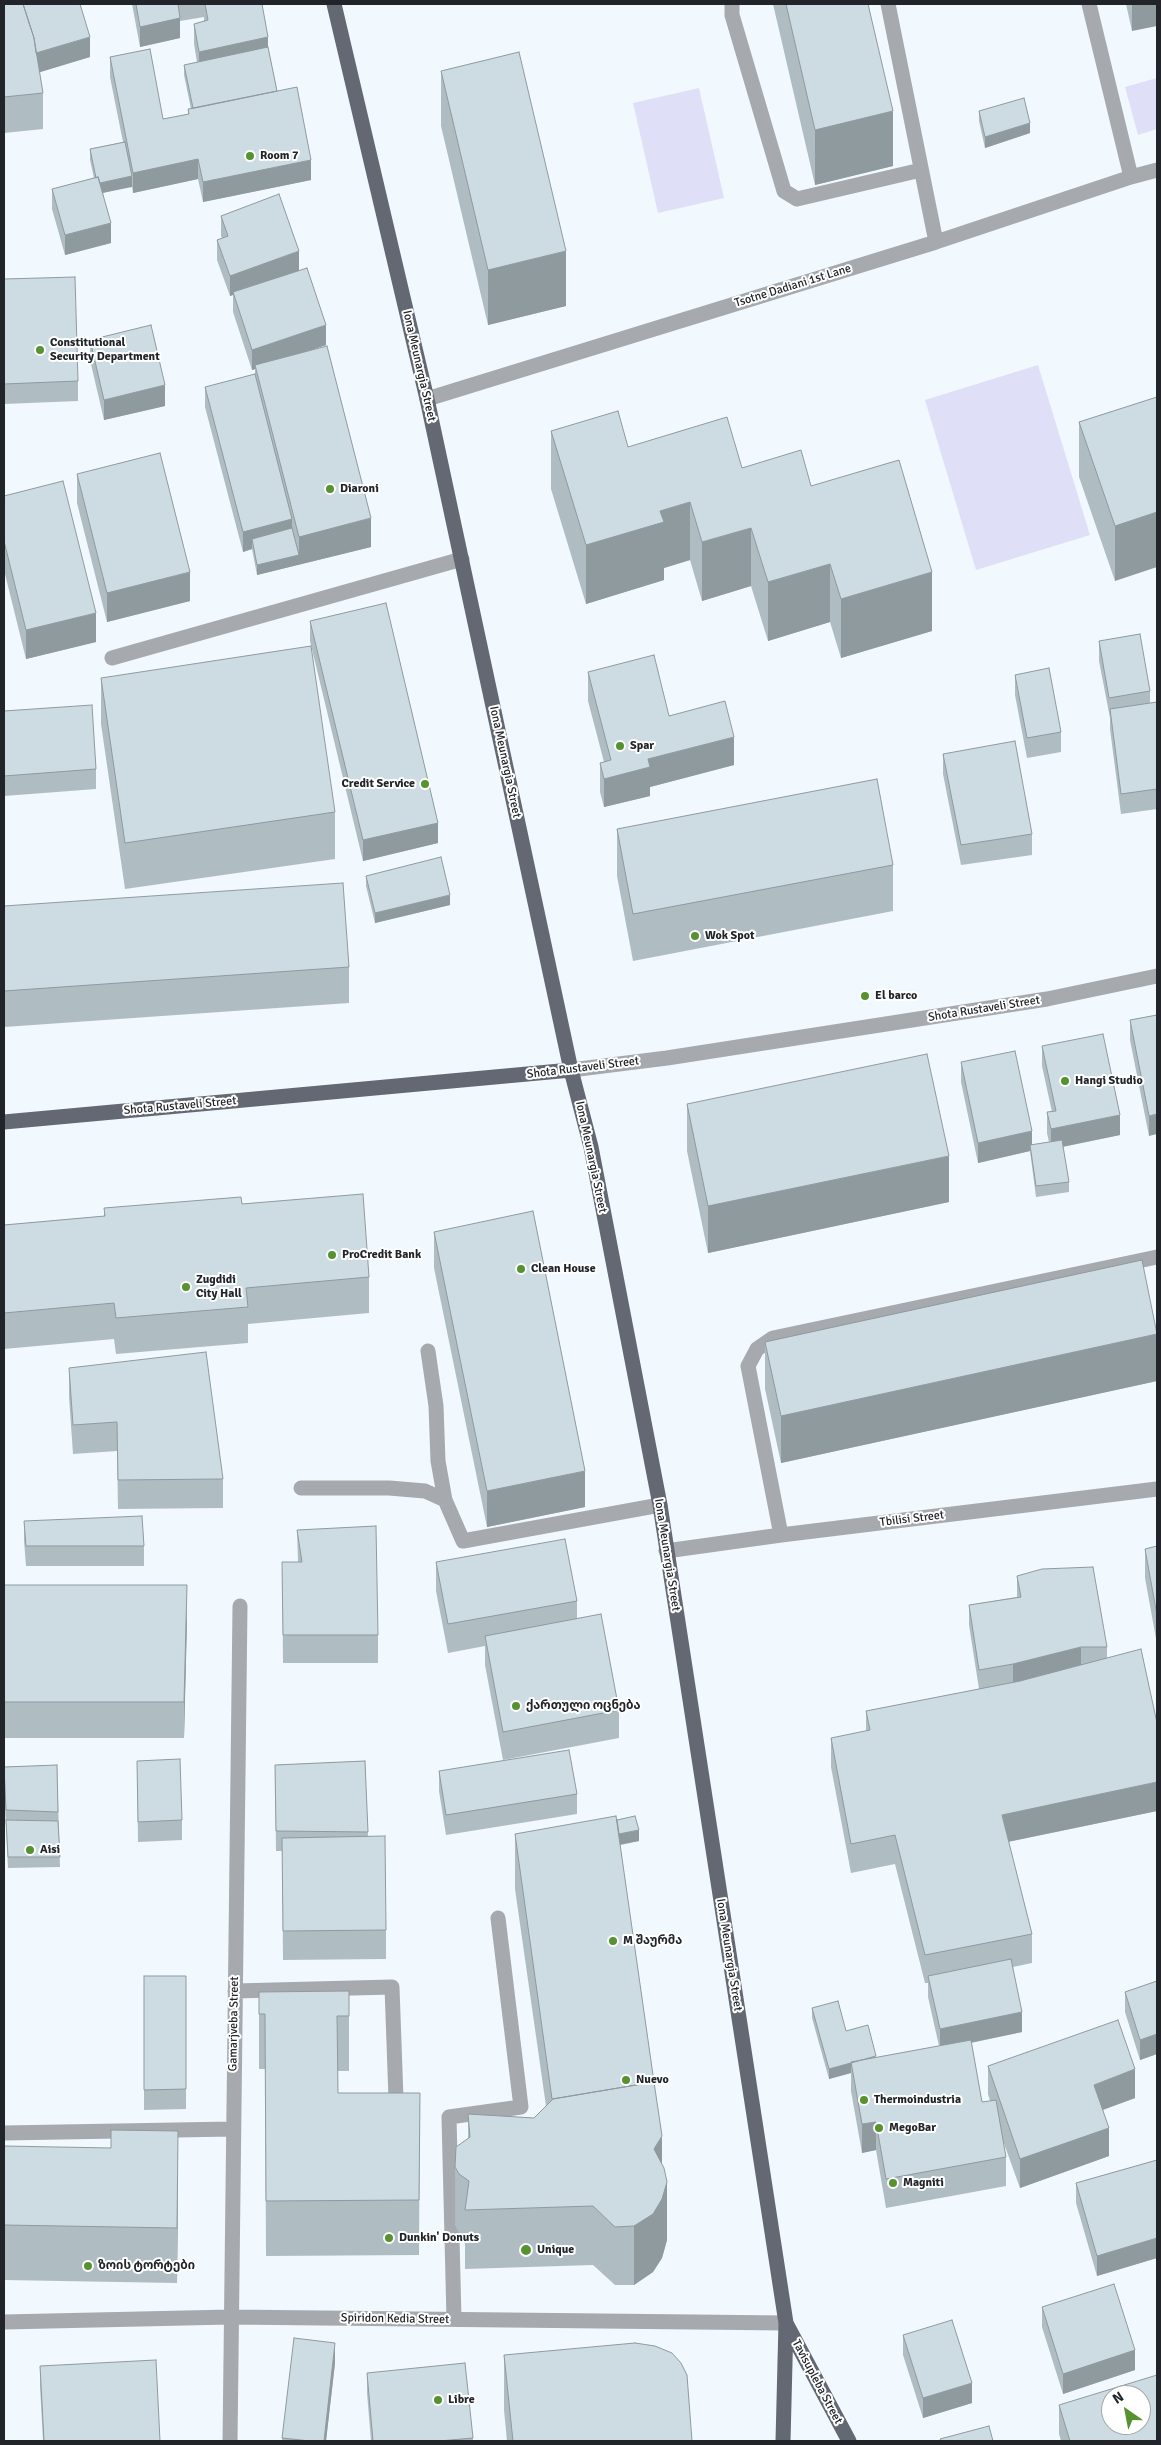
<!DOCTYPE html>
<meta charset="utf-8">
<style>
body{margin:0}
#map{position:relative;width:1161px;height:2445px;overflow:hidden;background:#f1f8fe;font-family:Signika,sans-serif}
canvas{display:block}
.frame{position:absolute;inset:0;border:5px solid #212529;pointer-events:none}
.north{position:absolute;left:1101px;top:2385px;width:50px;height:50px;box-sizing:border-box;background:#fff;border:1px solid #a6a8a9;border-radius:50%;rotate:327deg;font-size:14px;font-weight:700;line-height:20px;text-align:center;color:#212529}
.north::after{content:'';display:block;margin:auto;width:18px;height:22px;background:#579231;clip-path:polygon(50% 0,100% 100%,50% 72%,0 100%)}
</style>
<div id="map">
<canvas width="1161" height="2445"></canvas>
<div class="frame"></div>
<div class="north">N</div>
</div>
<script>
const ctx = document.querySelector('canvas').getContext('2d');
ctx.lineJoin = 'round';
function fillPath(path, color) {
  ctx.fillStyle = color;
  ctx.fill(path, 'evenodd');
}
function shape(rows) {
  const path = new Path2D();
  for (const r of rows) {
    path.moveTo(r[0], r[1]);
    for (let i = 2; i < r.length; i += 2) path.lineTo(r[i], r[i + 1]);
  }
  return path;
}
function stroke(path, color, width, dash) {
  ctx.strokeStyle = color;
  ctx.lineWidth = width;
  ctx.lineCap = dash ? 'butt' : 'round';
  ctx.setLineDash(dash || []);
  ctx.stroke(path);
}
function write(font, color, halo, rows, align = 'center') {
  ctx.font = font + ' Signika,"Noto Sans Georgian",sans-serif';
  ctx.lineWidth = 4;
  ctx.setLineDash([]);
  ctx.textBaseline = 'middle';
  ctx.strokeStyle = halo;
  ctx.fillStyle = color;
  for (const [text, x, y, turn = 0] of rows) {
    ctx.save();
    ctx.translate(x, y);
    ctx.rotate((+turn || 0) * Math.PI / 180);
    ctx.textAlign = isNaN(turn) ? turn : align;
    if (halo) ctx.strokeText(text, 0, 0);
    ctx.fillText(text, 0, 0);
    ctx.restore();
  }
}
fillPath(shape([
 [1157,78,1157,129,1138,135,1125,87],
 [699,88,724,198,658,213,633,103],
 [1038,365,1090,535,976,570,925,400]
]), '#dfdff7');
stroke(shape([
 [732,4,732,15,784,191,797,199,921,170],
 [888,4,936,242],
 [1089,4,1131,177],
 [427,399,936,242,1131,177,1157,170],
 [112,658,462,559],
 [571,1070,667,1058,1047,999,1157,976],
 [428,1351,436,1406,438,1461,445,1500],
 [301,1488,389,1488,425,1491,445,1500,463,1541,660,1505],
 [781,1535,748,1366,757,1349,773,1338,1157,1257],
 [666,1551,781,1535,1157,1489],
 [235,1991,392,1987,396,2099],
 [4,2133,233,2129],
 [454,2319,449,2117,521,2107,498,1918],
 [4,2322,230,2317,786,2323],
 [230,2441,240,1606]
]), '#a6a9ae', 15);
stroke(shape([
 [334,4,427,399,571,1070,591,1147,660,1505,786,2323,783,2441],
 [4,1122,571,1070],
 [787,2325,849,2441]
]), '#636872', 15);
fillPath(shape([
 [4,4,90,57,39,72,43,93,43,129,4,133],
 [132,4,262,4,268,47,277,91,311,180,203,202,198,179,133,193,132,186,103,193,111,243,65,255,52,209,52,189,94,178,90,160,90,149,123,142,110,77,110,57,163,119,188,114,188,109,191,109,184,75,184,65,197,62,194,44,194,24,204,21,204,17,180,21,180,38,140,47],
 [773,4,868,4,893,166,815,185],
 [1126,4,1157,4,1132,31],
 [441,71,566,306,488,325,441,126],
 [979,111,1030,133,985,148,979,121],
 [221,216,299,270,326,345,303,353,371,547,257,575,252,549,243,552,205,407,205,387,255,374,255,369,252,370,233,312,233,295,230,296,217,260,217,240,222,238,221,236],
 [4,279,78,381,78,401,4,404],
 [90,340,165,406,104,420,90,360],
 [1157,397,1115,581,1079,477,1079,422],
 [551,431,628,447,742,468,811,486,932,631,841,658,830,622,768,641,751,586,702,601,690,560,664,568,664,580,586,604,551,489],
 [77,474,190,601,107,622,77,503],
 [4,496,96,642,26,659,4,570],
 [310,621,438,843,363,861,310,641],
 [1099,641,1150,691,1150,703,1157,702,1157,809,1121,814,1110,729,1110,718,1099,661],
 [588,672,669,716,734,765,650,787,650,796,604,807,600,792,600,763,604,762,588,701],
 [1015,675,1061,732,1061,752,1027,758,1015,695],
 [101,678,335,812,335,859,125,889,101,724],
 [4,711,96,769,96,789,4,796],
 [943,754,1032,834,1032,855,961,865,943,774],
 [617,829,893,865,893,911,633,961,617,876],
 [366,876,450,905,375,923,366,886],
 [4,906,349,967,349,1003,4,1027],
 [1157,1015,1149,1136,1130,1040,1130,1020],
 [1042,1046,1120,1135,1063,1147,1069,1182,1069,1192,1036,1197,1030,1151,978,1163,961,1082,961,1062,1032,1145,1049,1142,1047,1133,1047,1112,1052,1112,1042,1066],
 [687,1104,949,1202,708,1253,687,1151],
 [242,1204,369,1277,369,1313,248,1324,248,1343,116,1354,114,1339,4,1349,4,1225,104,1216,104,1208],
 [434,1232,585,1507,487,1527,434,1268],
 [1157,1333,1157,1381,781,1463,765,1389,765,1342],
 [69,1368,223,1479,223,1508,118,1509,117,1451,73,1454,69,1397],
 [24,1521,144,1546,144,1566,26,1566,24,1541],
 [297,1530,378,1635,378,1663,283,1663,282,1562,298,1562],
 [1157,1546,1157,1644,1145,1578,1145,1549],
 [436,1562,577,1601,577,1618,619,1710,619,1738,503,1760,485,1665,485,1646,448,1653,436,1591],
 [1017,1576,1107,1647,1107,1658,1157,1811,1008,1842,1032,1934,1032,1963,1013,1967,1022,2032,971,2043,982,2102,990,2101,988,2094,988,2066,1135,2098,1103,2110,1109,2156,1020,2188,1002,2138,1006,2157,1006,2186,886,2208,876,2150,862,2153,851,2091,851,2073,829,2079,812,2018,812,2008,846,2031,876,2058,939,2046,928,1997,928,1983,925,1983,895,1864,851,1873,831,1767,831,1738,866,1731,866,1711,979,1689,969,1625,969,1605,1017,1597],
 [4,1585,187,1621,184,1738,4,1738],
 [137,1761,182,1820,182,1840,138,1842],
 [365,1761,368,1837,386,1930,386,1959,283,1960,282,1851,276,1851,275,1765],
 [57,1765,60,1867,8,1868,4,1787,4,1767],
 [439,1771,577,1794,577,1814,446,1835,439,1791],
 [617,1820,639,1841,620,1844,662,2164,667,2240,662,2258,653,2272,634,2285,615,2285,593,2265,465,2269,465,2237,459,2233,455,2225,455,2167,468,2138,468,2114,534,2118,546,2106,515,1889,515,1834],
 [144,1976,186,1976,186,2109,144,2110],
 [1157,1981,1157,2054,1140,2060,1125,2012,1125,1992],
 [349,1991,349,2071,337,2071,338,2093,420,2093,419,2255,266,2256,265,2069,259,2069,259,1992],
 [4,2146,178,2186,177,2283,4,2280],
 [1157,2160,1157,2258,1097,2276,1076,2203,1076,2183],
 [1042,2307,1135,2370,1063,2394,1042,2327],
 [903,2335,972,2403,923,2418,903,2355],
 [504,2355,692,2441,507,2441,504,2410],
 [335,2363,326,2441,282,2441,282,2438],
 [40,2366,160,2441,43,2441,40,2386],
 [367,2373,473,2438,473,2441,371,2441,367,2393],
 [1059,2405,1157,2441,1061,2441,1059,2434]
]), '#afbdc2');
fillPath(shape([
 [1132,4,1157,4,1157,26,1132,31],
 [180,18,180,38,140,47,140,27],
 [90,37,90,57,34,74,34,54],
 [268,37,268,57,199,72,199,52],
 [893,111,893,166,815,185,815,130],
 [1030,123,1030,133,985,148,985,137],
 [198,159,198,179,133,193,133,173],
 [311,160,311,180,203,202,203,182],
 [132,176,132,187,97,194,97,184],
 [111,223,111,243,65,255,65,235],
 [299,251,299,271,233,292,233,295,230,296,230,276],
 [566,251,566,306,488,325,488,270],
 [326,325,326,345,256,369,255,365,255,369,252,370,252,350],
 [165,385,165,406,104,420,104,400],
 [690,502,690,560,664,568,664,580,586,604,586,545,660,511],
 [1157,512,1157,567,1115,581,1115,526],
 [371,518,371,547,257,575,257,565,299,555,299,537],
 [292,519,292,539,252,539,252,549,243,552,243,532],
 [751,528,751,586,702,601,702,542],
 [830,564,830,622,768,641,768,582],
 [190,572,190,601,107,622,107,593],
 [932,572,932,631,841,658,841,599],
 [96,613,96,642,26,659,26,630],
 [734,737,734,765,650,787,650,796,604,807,604,779,648,759],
 [438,823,438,843,363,861,363,840],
 [450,895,450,905,375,923,375,913],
 [1157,1114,1157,1134,1149,1136,1149,1116],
 [1120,1115,1120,1135,1051,1149,1051,1129],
 [1032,1131,1032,1151,1030,1145,1030,1151,978,1163,978,1143],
 [949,1156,949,1202,708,1253,708,1206],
 [1157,1334,1157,1381,781,1463,781,1416],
 [585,1471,585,1507,487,1527,487,1491],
 [187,1585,187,1621,184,1738,184,1702],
 [1081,1647,1081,1667,1013,1685,1013,1664],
 [1157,1782,1157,1811,1002,1843,1002,1815],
 [639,1830,639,1841,601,1849,601,1838],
 [1022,2012,1022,2032,940,2049,940,2029],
 [1157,2034,1157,2054,1140,2060,1140,2040],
 [851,2063,851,2073,829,2079,829,2069],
 [1135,2069,1135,2098,1094,2113,1094,2085],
 [876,2122,876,2150,862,2153,862,2124],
 [1109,2128,1109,2156,1020,2188,1020,2159],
 [178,2131,178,2186,177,2283,177,2228],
 [662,2136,662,2194,654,2149],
 [667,2182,667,2240,662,2258,653,2272,634,2285,634,2226],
 [1157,2238,1157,2258,1097,2276,1097,2256],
 [335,2343,335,2363,326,2441,324,2441],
 [1135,2350,1135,2370,1063,2394,1063,2374],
 [972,2383,972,2403,923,2418,923,2398]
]), '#8f9a9e');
const building = shape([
 [4,4,23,4,34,38,43,93,4,97,4,4],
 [23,4,80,4,90,37,36,53,34,38,23,4],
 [136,4,178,4,180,18,140,27,136,4],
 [205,4,262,4,268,37,199,52,194,24,208,20,205,4],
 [786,4,868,4,893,111,815,130,786,4],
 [268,47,277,91,193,108,184,65,268,47],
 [150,49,163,119,189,114,188,109,195,108,297,87,311,160,203,182,198,159,133,173,110,57,150,49],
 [519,52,566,251,488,270,441,71,519,52],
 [1024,98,1030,123,985,137,979,111,1024,98],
 [125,142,132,176,100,183,98,177,96,178,90,149,125,142],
 [98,177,111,223,65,235,52,189,98,177],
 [279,194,299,251,230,276,217,240,228,236,221,216,279,194],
 [307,268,326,325,252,350,233,292,307,268],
 [75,277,78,381,4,384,4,279,75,277],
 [151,325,165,385,104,400,90,340,151,325],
 [327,346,371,518,299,537,255,365,327,346],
 [255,374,292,519,243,532,205,387,255,374],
 [1157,397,1157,512,1115,526,1079,422,1157,397],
 [618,411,628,447,727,417,742,468,801,450,811,486,899,460,932,572,841,599,830,564,768,582,751,528,702,542,690,502,660,511,664,522,586,545,551,431,618,411],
 [160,453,190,572,107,593,77,474,160,453],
 [63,481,96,613,26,630,4,541,4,496,63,481],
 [292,528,299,555,257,565,252,539,292,528],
 [386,603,438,823,363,840,310,621,386,603],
 [1140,634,1150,691,1109,698,1099,641,1140,634],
 [311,646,335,812,125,843,101,678,311,646],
 [654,655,669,716,725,701,734,737,648,759,650,767,604,779,600,763,611,760,588,672,654,655],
 [1049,668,1061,732,1027,738,1015,675,1049,668],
 [1157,702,1157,789,1121,794,1110,709,1157,702],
 [92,705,96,769,4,776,4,711,92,705],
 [1015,741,1032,834,961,845,943,754,1015,741],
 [877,779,893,865,633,914,617,829,877,779],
 [441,857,450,895,375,913,366,876,441,857],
 [343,883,349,967,4,991,4,906,343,883],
 [1157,1015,1157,1114,1149,1116,1130,1020,1157,1015],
 [1103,1034,1120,1115,1051,1129,1047,1112,1056,1111,1042,1046,1103,1034],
 [1015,1051,1032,1131,978,1143,961,1062,1015,1051],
 [927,1054,949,1156,708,1206,687,1104,927,1054],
 [1062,1140,1069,1182,1036,1186,1030,1145,1062,1140],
 [363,1194,369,1277,246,1288,248,1307,116,1318,114,1303,4,1313,4,1225,105,1216,104,1208,241,1197,242,1204,363,1194],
 [533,1211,585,1471,487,1491,434,1232,533,1211],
 [1142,1260,1157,1334,781,1416,765,1342,1142,1260],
 [206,1352,223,1479,118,1480,117,1422,73,1425,69,1368,206,1352],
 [142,1516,144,1546,26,1546,24,1521,142,1516],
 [376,1526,378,1635,283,1635,282,1562,302,1562,297,1530,376,1526],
 [565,1539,577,1601,448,1624,436,1562,565,1539],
 [1157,1546,1157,1615,1145,1549,1157,1546],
 [1093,1567,1107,1647,1081,1647,1013,1664,979,1670,969,1605,1021,1597,1017,1576,1042,1569,1093,1567],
 [4,1585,187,1585,184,1702,4,1702,4,1585],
 [601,1614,619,1710,503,1732,485,1636,601,1614],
 [1141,1649,1157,1723,1157,1782,1002,1815,1032,1934,925,1955,895,1835,851,1844,831,1738,870,1730,866,1711,1020,1681,1141,1649],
 [569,1750,577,1794,446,1815,439,1771,569,1750],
 [180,1759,182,1820,138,1822,137,1761,180,1759],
 [365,1761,368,1832,276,1831,275,1765,365,1761],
 [57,1765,58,1812,6,1810,4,1767,57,1765],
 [616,1816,654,2082,552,2099,515,1834,616,1816],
 [635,1816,639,1830,619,1834,617,1820,635,1816],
 [6,1820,58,1821,60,1857,8,1857,6,1820],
 [385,1836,386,1930,283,1931,282,1838,385,1836],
 [1011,1959,1022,2012,940,2029,928,1976,1011,1959],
 [144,1976,186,1976,186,2089,144,2090,144,1976],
 [1157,1981,1157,2034,1140,2040,1125,1992,1157,1981],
 [349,1991,349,2016,337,2016,338,2093,420,2093,419,2200,266,2201,265,2014,259,2014,259,1992,349,1991],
 [838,2001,846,2031,868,2025,876,2056,829,2069,812,2008,838,2001],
 [1118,2020,1135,2069,1094,2085,1109,2128,1020,2159,988,2066,1118,2020],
 [971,2040,982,2102,996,2100,1006,2157,886,2179,876,2122,862,2124,851,2062,971,2040],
 [654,2082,662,2136,654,2149,664,2168,667,2182,662,2199,653,2214,634,2226,615,2227,593,2206,465,2210,469,2181,459,2174,455,2167,456,2147,470,2137,468,2114,534,2118,553,2099,654,2082],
 [111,2130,178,2131,177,2228,4,2225,4,2146,111,2148,111,2130],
 [1157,2160,1157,2238,1097,2256,1076,2183,1157,2160],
 [1114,2284,1135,2350,1063,2374,1042,2307,1114,2284],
 [952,2320,972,2383,923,2398,903,2335,952,2320],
 [294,2338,335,2343,324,2441,310,2441,282,2438,294,2338],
 [635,2343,655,2346,672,2353,681,2363,687,2375,692,2441,513,2441,504,2355,635,2343],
 [156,2360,160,2441,44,2441,40,2366,156,2360],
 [465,2363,473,2438,439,2441,373,2441,367,2373,465,2363],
 [1157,2375,1157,2441,1070,2441,1059,2405,1157,2375],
 [1111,2395,1141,2395,1141,2425,1111,2425,1111,2395],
 [989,2426,993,2441,941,2441,940,2439,989,2426]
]);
fillPath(building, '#ccdce2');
stroke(building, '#8f9a9e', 1);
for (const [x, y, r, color] of [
 [250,156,5,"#579231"],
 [40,350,5,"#579231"],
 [330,489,5,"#579231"],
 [620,746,5,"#579231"],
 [425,784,5,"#579231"],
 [695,936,5,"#579231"],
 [865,996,5,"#579231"],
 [1065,1081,5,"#579231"],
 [332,1255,5,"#579231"],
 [521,1269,5,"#579231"],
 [186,1287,5,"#579231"],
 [516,1706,5,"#579231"],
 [30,1850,5,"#579231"],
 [613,1941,5,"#579231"],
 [626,2080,5,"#579231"],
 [864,2100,5,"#579231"],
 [879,2128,5,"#579231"],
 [893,2183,5,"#579231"],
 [389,2238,5,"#579231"],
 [526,2250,6,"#579231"],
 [88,2266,5,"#579231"],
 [438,2400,5,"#579231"]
]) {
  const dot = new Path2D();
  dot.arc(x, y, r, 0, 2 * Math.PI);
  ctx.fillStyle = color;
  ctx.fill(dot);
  stroke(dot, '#fff', 2);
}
write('bold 12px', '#212529', '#fff', [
 ["Room 7",260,156],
 ["Constitutional",50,343],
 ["Security Department",50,357],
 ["Diaroni",340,489],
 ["Spar",630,746],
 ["Credit Service",415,784,"right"],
 ["Wok Spot",705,936],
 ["El barco",875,996],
 ["Hangi Studio",1075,1081],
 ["ProCredit Bank",342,1255],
 ["Clean House",531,1269],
 ["Zugdidi",196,1280],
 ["City Hall",196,1294],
 ["ქართული ოცნება",526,1706],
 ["Aisi",40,1850],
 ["M შაურმა",623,1941],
 ["Nuevo",636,2080],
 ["Thermoindustria",874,2100],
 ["MegoBar",889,2128],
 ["Magniti",903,2183],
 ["Dunkin' Donuts",399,2238],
 ["Unique",537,2250],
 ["ზოის ტორტები",98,2266],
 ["Libre",448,2400]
], 'left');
write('12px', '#212529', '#fff', [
 ["Tsotne Dadiani 1st Lane",793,286,-17],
 ["Iona Meunargia Street",419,366,77],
 ["Iona Meunargia Street",505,762,78],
 ["Shota Rustaveli Street",984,1009,-9],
 ["Shota Rustaveli Street",583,1068,-7],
 ["Shota Rustaveli Street",180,1106,-5],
 ["Iona Meunargia Street",591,1157,78],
 ["Tbilisi Street",912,1519,-7],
 ["Iona Meunargia Street",667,1555,81],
 ["Iona Meunargia Street",729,1955,81],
 ["Gamarjveba Street",234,2024,-89],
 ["Spiridon Kedia Street",395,2319,1],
 ["Tavisupleba Street",817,2382,62]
]);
</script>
